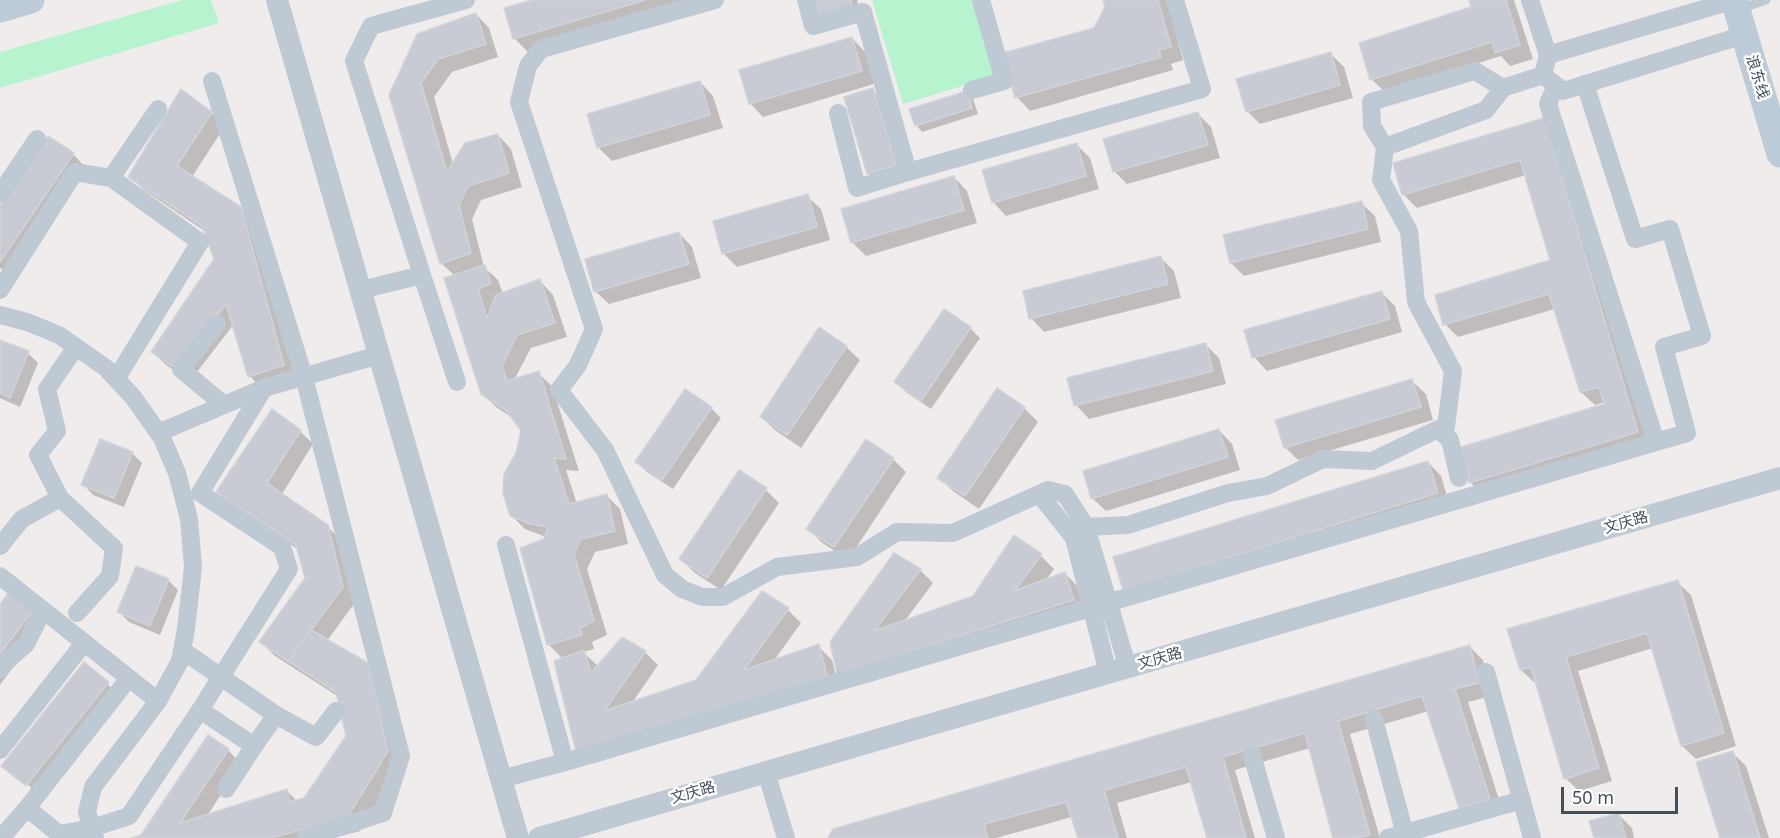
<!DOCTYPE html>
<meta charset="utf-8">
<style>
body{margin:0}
#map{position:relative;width:1780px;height:838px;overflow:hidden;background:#f0ecec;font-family:"Noto Sans",sans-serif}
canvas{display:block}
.scale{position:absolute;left:1561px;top:787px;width:117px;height:27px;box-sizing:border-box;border:3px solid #43505c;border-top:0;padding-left:8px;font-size:18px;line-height:21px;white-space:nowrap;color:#43505c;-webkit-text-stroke:4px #fff;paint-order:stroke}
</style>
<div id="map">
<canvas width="1780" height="838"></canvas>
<div class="scale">50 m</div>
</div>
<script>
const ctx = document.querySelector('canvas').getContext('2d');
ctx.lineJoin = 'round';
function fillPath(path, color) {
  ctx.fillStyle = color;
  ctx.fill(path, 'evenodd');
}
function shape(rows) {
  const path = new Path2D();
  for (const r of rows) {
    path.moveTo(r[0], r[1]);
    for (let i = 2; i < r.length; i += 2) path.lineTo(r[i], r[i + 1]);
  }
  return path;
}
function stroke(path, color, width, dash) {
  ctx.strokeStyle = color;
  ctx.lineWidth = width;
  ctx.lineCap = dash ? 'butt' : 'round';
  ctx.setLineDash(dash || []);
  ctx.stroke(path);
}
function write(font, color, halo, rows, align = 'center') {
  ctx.font = font + ' "Noto Sans","Noto Sans SC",sans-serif';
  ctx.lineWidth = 5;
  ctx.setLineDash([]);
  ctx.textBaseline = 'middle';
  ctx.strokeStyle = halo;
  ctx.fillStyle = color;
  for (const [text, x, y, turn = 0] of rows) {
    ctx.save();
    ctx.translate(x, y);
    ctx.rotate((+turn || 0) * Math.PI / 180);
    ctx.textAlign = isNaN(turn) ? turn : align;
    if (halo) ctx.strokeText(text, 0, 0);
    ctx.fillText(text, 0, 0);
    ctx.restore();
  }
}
fillPath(shape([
 [182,0,211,0,219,23,0,88,0,52],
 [872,0,972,0,995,76,903,104]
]), '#b6f3ce');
fillPath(shape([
 [537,0,703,0,528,52,514,38],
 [817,0,857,0,858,5,826,15],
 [1104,0,1167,0,1183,60,1171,64,1173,70,1030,111,1017,97,1095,29,1106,7],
 [1471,0,1514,0,1533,59,1510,66,1501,56,1385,92,1371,79,1473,8],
 [476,14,489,28,498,57,452,72,434,97,453,164,498,135,511,149,522,187,481,200,472,219,484,267,498,280,503,294,540,281,553,295,567,337,531,348,514,380,538,373,552,386,579,471,566,470,577,504,607,496,620,509,628,544,595,552,587,569,607,635,592,642,594,649,583,652,598,666,645,652,658,665,632,703,697,681,762,593,788,610,801,623,773,662,818,646,832,660,839,689,591,764,578,751,563,659,548,644,546,537,525,529,511,515,517,454,523,431,514,419,496,407,482,393,455,276,442,264,390,95],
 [852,38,865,52,874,84,763,117,750,103],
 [1331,54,1344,67,1353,98,1260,124,1247,111],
 [700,82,713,96,723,128,612,161,598,147],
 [873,90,883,100,905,175,878,183,868,173],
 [966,93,973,99,978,114,922,132,916,125],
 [211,113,225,126,192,177,240,208,254,222,296,378,263,390,250,376,234,324,190,381,166,365,153,352,216,259,206,232,144,190,130,177],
 [1198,114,1211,127,1220,158,1127,184,1114,171],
 [1557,133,1650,445,1484,496,1470,482,1606,405,1605,402,1595,405,1581,392,1555,309,1458,337,1445,324,1552,261,1526,175,1417,208,1404,195,1395,164],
 [1077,145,1090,158,1099,189,1006,216,993,202],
 [73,154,86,168,13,276,0,268,0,209],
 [954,177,967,191,977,223,866,256,852,242],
 [807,196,821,209,830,240,737,267,723,253],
 [1361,203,1375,216,1381,242,1244,276,1231,263],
 [679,233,692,247,701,278,609,304,595,291],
 [1161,258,1174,271,1181,298,1044,332,1031,318],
 [1382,293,1395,306,1402,332,1267,371,1254,357],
 [970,328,980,338,931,409,906,392,896,382],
 [0,341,28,353,38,363,20,407,0,398],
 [1206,345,1219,358,1226,384,1089,419,1076,405],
 [846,347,860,360,801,448,775,430,761,417],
 [1412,381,1426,394,1433,420,1298,460,1285,447],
 [998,390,1024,408,1038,422,979,509,953,491,939,478],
 [711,408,721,418,673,489,647,472,637,462],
 [1219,430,1232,444,1240,470,1106,511,1092,498],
 [300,431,313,444,282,494,327,526,341,540,356,601,327,641,367,664,381,678,401,766,360,831,333,838,137,838,142,837,228,750,241,764,207,816,286,790,297,801,305,799,348,737,339,697,275,656,261,642,307,578,299,550,232,506,218,492],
 [132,453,142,463,124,507,93,495,83,484],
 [893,459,906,472,848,560,821,542,808,528],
 [1428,462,1441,476,1450,506,1124,589],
 [740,472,766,490,779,503,721,590,695,573,681,559],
 [1041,556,1054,569,1045,581,1065,573,1078,587,1087,613,838,673,920,570,933,583,904,622,974,597],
 [168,580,178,590,160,635,129,622,119,612],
 [1677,582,1691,595,1736,746,1696,759,1682,746,1653,648,1578,671,1612,781,1579,791,1565,778,1537,682,1535,683,1521,670],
 [10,593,46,623,0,685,0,606],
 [1470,647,1483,660,1491,696,1468,702,1503,812,1474,821,1461,807,1429,711,1350,734,1380,838,1335,838,1310,748,1235,770,1255,838,1208,838,1192,782,1117,803,1127,838,1080,838,1072,817,996,838,830,838],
 [84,664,122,697,33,789,15,775,15,778,3,766],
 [1733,753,1746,766,1769,838,1721,838],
 [1618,814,1632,828,1634,838,1595,838]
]), '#0003');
const building = shape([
 [532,0,645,0,513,39,504,8,532,0],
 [815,0,851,0,853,8,821,18,815,0],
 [1103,0,1158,0,1171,47,1159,50,1161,57,1015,98,1003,53,1094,28,1105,7,1103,0],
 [1469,0,1506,0,1520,45,1495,53,1492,42,1370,80,1359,43,1471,7,1469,0],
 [476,13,486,44,438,59,421,83,447,172,465,143,498,134,509,173,468,186,459,205,471,253,440,264,389,95,417,34,476,13],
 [852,37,862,71,749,104,739,70,852,37],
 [1331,52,1340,85,1246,112,1236,79,1331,52],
 [700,81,710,115,597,148,587,114,700,81],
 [873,88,896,165,867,174,844,97,873,88],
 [181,89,212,112,177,166,241,207,284,365,248,377,226,304,176,369,151,352,214,259,202,226,128,177,181,89],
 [967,91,972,108,915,126,909,109,967,91],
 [1198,112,1208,145,1113,172,1103,139,1198,112],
 [1544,118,1638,432,1469,483,1458,448,1604,404,1599,387,1580,392,1549,294,1443,325,1435,295,1550,260,1520,160,1402,195,1393,163,1544,118],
 [48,136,74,153,0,262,0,206,48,136],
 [1077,143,1086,176,992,203,982,170,1077,143],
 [954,176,964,210,851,243,841,209,954,176],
 [808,194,817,227,722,254,713,221,808,194],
 [1362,201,1368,229,1230,263,1223,235,1362,201],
 [679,232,689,264,594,292,585,259,679,232],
 [1161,256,1168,284,1029,319,1023,291,1161,256],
 [485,265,491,283,478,289,487,318,496,295,540,279,555,323,517,335,502,366,507,381,539,371,566,459,554,458,569,504,607,494,615,531,581,539,574,554,594,621,580,628,582,635,547,645,520,548,544,539,548,527,531,524,510,516,503,493,504,474,516,453,521,431,507,411,481,394,444,278,485,265],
 [1382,291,1390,319,1252,358,1244,330,1382,291],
 [944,309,971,327,921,401,894,382,944,309],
 [819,327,847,346,787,435,760,417,819,327],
 [0,340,29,351,10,398,0,393,0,340],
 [1206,343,1213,371,1074,406,1067,378,1206,343],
 [1412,379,1421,407,1284,448,1275,420,1412,379],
 [997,388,1025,407,965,496,937,478,997,388],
 [685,389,712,407,662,480,635,462,685,389],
 [272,409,301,430,267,483,328,525,343,587,288,661,259,642,305,578,296,545,216,492,272,409],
 [1219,429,1228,457,1091,499,1083,471,1219,429],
 [100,439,133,452,114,498,81,485,100,439],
 [866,439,894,458,834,547,806,529,866,439],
 [1428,461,1438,493,1123,590,1113,557,1428,461],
 [739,470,767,488,707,578,679,559,739,470],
 [1014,535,1042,554,1014,591,1065,572,1074,600,837,674,830,642,894,553,921,569,874,631,973,596,1014,535],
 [136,566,169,579,150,626,117,612,136,566],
 [1678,580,1724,733,1681,746,1647,633,1566,657,1599,768,1564,779,1531,667,1520,670,1507,629,1678,580],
 [10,591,34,609,0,654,0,604,10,591],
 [762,591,789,608,744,670,819,644,827,676,576,752,554,661,584,650,591,673,622,637,646,651,604,711,696,680,762,591],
 [311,630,368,663,388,751,347,818,270,838,131,838,141,835,208,735,229,749,180,823,287,789,289,802,304,798,346,736,336,692,288,661,311,630],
 [1470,645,1479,683,1455,689,1490,799,1459,808,1422,696,1338,721,1370,835,1357,838,1333,838,1305,733,1223,757,1246,838,1207,838,1186,767,1104,790,1118,838,1078,838,1066,802,984,824,988,838,828,838,833,829,1470,645],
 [84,662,109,682,26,786,1,766,84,662],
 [1733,751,1760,838,1720,838,1696,762,1733,751],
 [1619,813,1626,838,1594,838,1589,821,1619,813]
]);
fillPath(building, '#c8cbd3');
stroke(building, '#d0d3d9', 1.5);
stroke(shape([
 [1739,9,1766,0]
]), '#bec9d4', 9);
stroke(shape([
 [715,0,541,49,528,66,519,102,594,329,578,365,559,390,605,450,665,575,682,589,702,597,723,597,777,567,857,557,897,532,953,533,1048,490,1065,494,1086,527],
 [806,0,813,26,863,12,908,172,1202,89,1175,0],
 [1530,0,1548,55],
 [1543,75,1548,55,1734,0],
 [212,81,304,377,401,756,383,813,306,838],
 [1556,85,1548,104,1656,442,1687,433,1664,347,1702,336,1670,229,1635,239,1585,84],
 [972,90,1004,81,981,0],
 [838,113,857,188,908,172],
 [1385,147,1372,126,1371,102,1475,71,1503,88],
 [0,194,37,139],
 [422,275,457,382],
 [0,290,75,172,111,178],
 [361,290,422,275,354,61,371,26,466,0],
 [0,315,27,322,59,335,106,368,133,397,162,438,177,473,189,519,193,567,186,629,180,661,158,701,93,787,87,812,95,838],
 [217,324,181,369,224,405],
 [116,379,200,242,111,178,158,109],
 [158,433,264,388],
 [1445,435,1453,371,1416,302,1409,231,1381,180,1385,147,1486,110,1503,88,1543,75,1563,91,1744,35],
 [1039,494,1074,538,1108,673],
 [60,498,114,548,110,576,77,613],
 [506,545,565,762],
 [0,546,22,519,60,498,38,455,57,431,47,389,76,347],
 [0,576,158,701],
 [182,650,276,715],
 [1128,668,1086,527,1128,525,1228,493,1267,486,1323,459,1372,461,1438,429,1450,440,1459,478],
 [0,669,2,665,26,644,43,610],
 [1486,672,1532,838],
 [200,710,289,569,282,547,200,493,264,388,379,355],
 [1374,719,1406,838],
 [254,746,276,715,316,737,336,711],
 [0,750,84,643],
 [1252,755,1276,838],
 [766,772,786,838],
 [501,779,565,762,1656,442],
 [27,808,129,678],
 [1,838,27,808,59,834,92,828,129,816,200,710,254,746,226,789],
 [1388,838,1522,800]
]), '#bec9d4', 18);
stroke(shape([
 [277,0,518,838],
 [539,838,1780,478]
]), '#bec9d4', 22);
stroke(shape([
 [1734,0,1780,154],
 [0,9,31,0]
]), '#bdcad8', 27);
write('15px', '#43505c', '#fff', [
 ["浪东线",1757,77,73],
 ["文庆路",1626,523,-16],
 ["文庆路",1160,659,-16],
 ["文庆路",693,793,-16]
]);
</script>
